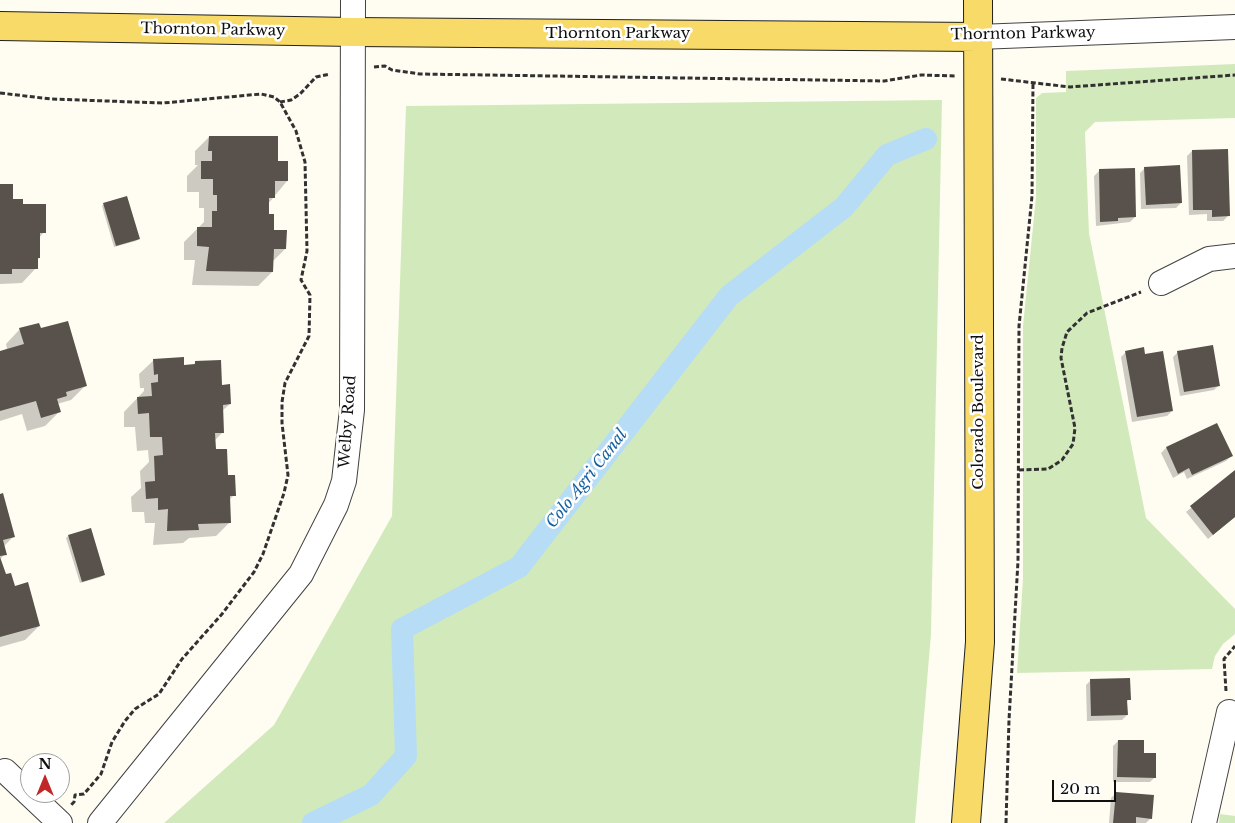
<!DOCTYPE html>
<style>
body{margin:0}
#map{position:relative;width:1235px;height:823px;overflow:hidden;background:#fffdf2;font-family:"Libre Baskerville",serif}
canvas{display:block}
.north{position:absolute;left:20px;top:753px;width:50px;height:50px;box-sizing:border-box;background:#fff;border:1px solid #9f9f9f;border-radius:50%;rotate:0deg;font-size:14px;font-weight:700;line-height:20px;text-align:center;color:#0f0f0f}
.north::after{content:'';display:block;margin:auto;width:18px;height:22px;background:#c12628;clip-path:polygon(50% 0,100% 100%,50% 72%,0 100%)}
.scale{position:absolute;left:1052px;top:780px;width:64px;height:22px;box-sizing:border-box;border:2px solid #0f0f0f;border-top:0;padding-left:6px;font-size:15px;line-height:18px;white-space:nowrap;color:#0f0f0f;-webkit-text-stroke:4px #fff;paint-order:stroke}
</style>
<div id="map">
<canvas width="1235" height="823"></canvas>
<div class="north">N</div>
<div class="scale">20 m</div>
</div>
<script>
const ctx = document.querySelector('canvas').getContext('2d');
ctx.lineJoin = 'round';
function fillPath(path, color) {
  ctx.fillStyle = color;
  ctx.fill(path, 'evenodd');
}
function shape(rows) {
  const path = new Path2D();
  for (const r of rows) {
    path.moveTo(r[0], r[1]);
    for (let i = 2; i < r.length; i += 2) path.lineTo(r[i], r[i + 1]);
  }
  return path;
}
function stroke(path, color, width, dash) {
  ctx.strokeStyle = color;
  ctx.lineWidth = width;
  ctx.lineCap = dash ? 'butt' : 'round';
  ctx.setLineDash(dash || []);
  ctx.stroke(path);
}
function write(font, color, halo, rows, align = 'center') {
  ctx.font = font + ' "Libre Baskerville",serif';
  ctx.lineWidth = 5;
  ctx.setLineDash([]);
  ctx.textBaseline = 'middle';
  ctx.strokeStyle = halo;
  ctx.fillStyle = color;
  for (const [text, x, y, turn = 0] of rows) {
    ctx.save();
    ctx.translate(x, y);
    ctx.rotate((+turn || 0) * Math.PI / 180);
    ctx.textAlign = isNaN(turn) ? turn : align;
    if (halo) ctx.strokeText(text, 0, 0);
    ctx.fillText(text, 0, 0);
    ctx.restore();
  }
}
fillPath(shape([
 [1235,64,1235,118,1095,122,1085,132,1089,233,1146,518,1235,609,1235,634,1223,644,1215,656,1212,669,1017,673,1023,578,1023,326,1036,197,1036,98,1042,93,1066,92,1066,71],
 [942,100,931,634,915,823,164,823,274,725,392,516,406,106],
 [1220,814,1235,816,1235,823,1219,823]
]), '#d2eabb');
fillPath(shape([
 [209,137,276,162,287,181,268,204,268,216,273,231,285,249,272,262,272,272,258,286,192,285,195,260,184,260,184,242,204,222,204,208,199,208,199,192,187,192,187,176,198,165,195,165,195,151],
 [1192,151,1228,216,1223,221,1207,221,1207,214,1189,215,1187,156],
 [1145,168,1181,203,1176,208,1141,209,1140,173],
 [1099,171,1135,217,1130,222,1096,226,1094,176],
 [0,185,12,200,22,205,44,232,39,238,39,258,36,261,36,268,22,283,0,284],
 [104,204,139,239,136,241,114,247,102,206],
 [20,329,40,330,85,386,71,400,57,404,59,412,45,426,27,431,22,414,0,421,0,352,7,349,6,344],
 [1126,352,1144,355,1172,411,1167,416,1132,422,1121,357],
 [1178,352,1219,385,1214,390,1180,396,1173,357],
 [154,360,183,366,193,365,196,362,221,386,230,404,222,411,223,432,214,441,215,450,234,495,229,500,230,522,216,536,189,538,183,543,153,545,155,523,145,523,144,512,132,512,131,497,141,488,140,471,149,462,148,450,137,451,135,427,124,427,124,412,144,391,144,388,140,388,139,374],
 [1217,425,1231,456,1226,461,1187,479,1184,472,1173,478,1161,453,1166,448],
 [1235,472,1235,517,1208,539,1186,512],
 [0,495,14,536,3,547,5,554,0,559],
 [68,536,103,575,101,577,80,583,66,538],
 [0,560,5,575,39,626,25,640,0,647],
 [1091,680,1129,699,1126,703,1127,715,1122,720,1087,721,1086,685],
 [1118,741,1142,754,1155,777,1150,782,1113,782,1113,746],
 [1116,793,1151,818,1146,823,1109,823,1111,798]
]), '#0003');
stroke(shape([
 [313,823,371,795,406,756,402,629,519,567,729,296,844,207,887,155,926,139]
]), '#b6dcf6', 22);
fillPath(shape([
 [209,136,278,136,278,161,288,161,288,181,275,181,275,198,269,198,269,214,274,214,274,230,287,230,286,249,274,249,273,272,206,271,209,247,197,246,197,227,212,227,212,211,217,211,217,195,213,195,213,179,201,179,201,161,212,161,212,151,208,151],
 [1228,149,1230,216,1212,217,1212,210,1193,210,1192,150],
 [1180,165,1182,203,1146,205,1144,167],
 [1135,168,1136,217,1118,218,1118,221,1100,222,1099,169],
 [0,184,13,184,13,199,23,199,23,204,46,204,46,233,40,233,40,258,38,258,38,269,12,269,12,274,0,274],
 [127,196,140,239,116,246,103,203],
 [68,321,87,386,66,392,67,396,57,399,61,412,41,418,36,401,0,411,0,351,24,344,19,328,39,323,41,328],
 [1213,345,1220,386,1184,392,1177,351],
 [1144,347,1145,354,1163,351,1173,411,1137,417,1125,351],
 [184,357,184,365,195,364,195,361,221,360,222,385,230,384,231,404,223,405,224,433,215,433,216,449,227,449,228,475,235,475,236,496,230,496,231,523,198,524,199,530,167,531,168,509,158,510,158,498,146,499,145,482,155,481,154,456,163,455,162,437,150,437,149,413,138,414,137,397,152,396,151,383,158,382,158,374,154,375,153,359],
 [1217,423,1233,456,1192,475,1189,468,1178,474,1166,447],
 [1235,470,1235,517,1213,535,1190,506],
 [3,493,15,537,3,540,7,555,0,556,0,494],
 [91,528,105,575,82,582,68,535],
 [0,557,6,574,11,573,15,586,28,582,40,626,0,637],
 [1130,678,1131,700,1127,700,1128,715,1091,716,1090,679],
 [1118,740,1144,740,1144,753,1156,753,1156,778,1117,777],
 [1116,792,1154,795,1152,819,1136,817,1136,823,1113,823]
]), '#58514c');
const minor = shape([
 [978,37,1235,27],
 [1161,283,1209,259,1235,256],
 [5,771,60,823],
 [100,823,301,574,336,505,344,481,352,410,353,0],
 [1204,823,1229,712]
]);
const major = shape([
 [0,26,353,32,978,37],
 [966,823,980,642,978,0]
]);
stroke(minor, '#424242', 26);
stroke(major, '#202020', 30);
stroke(shape([
 [374,67,385,66,392,70,420,74,884,81,921,75,955,76],
 [1001,79,1070,87,1235,75],
 [0,93,51,99,163,103,261,94,274,97,280,102,296,131,305,162,307,251,301,280,310,295,309,336,285,383,282,402,282,423,288,475,284,493,263,554,254,572,222,614,182,659,159,694,135,709,125,721,112,742,101,774,84,794,75,795,74,802,71,805],
 [280,102,291,100,300,94,316,77,330,74],
 [1019,470,1048,469,1062,460,1073,444,1075,428,1061,358,1062,348,1067,332,1087,313,1141,292],
 [1226,691,1224,659,1235,646],
 [1006,823,1009,720,1018,561,1019,326,1032,196,1033,82]
]), '#313131', 3, [5, 2.5]);
stroke(minor, '#fff', 24);
stroke(major, '#f8da68', 28);
write('15px', '#0f0f0f', '#fff', [
 ["Thornton Parkway",213,30,1],
 ["Thornton Parkway",618,34],
 ["Thornton Parkway",1023,34,-1],
 ["Colorado Boulevard",979,412,-90],
 ["Welby Road",348,422,-86]
]);
write('italic 16px', '#1761a3', '#fff', [
 ["Colo Agri Canal",587,479,-52]
]);
</script>
